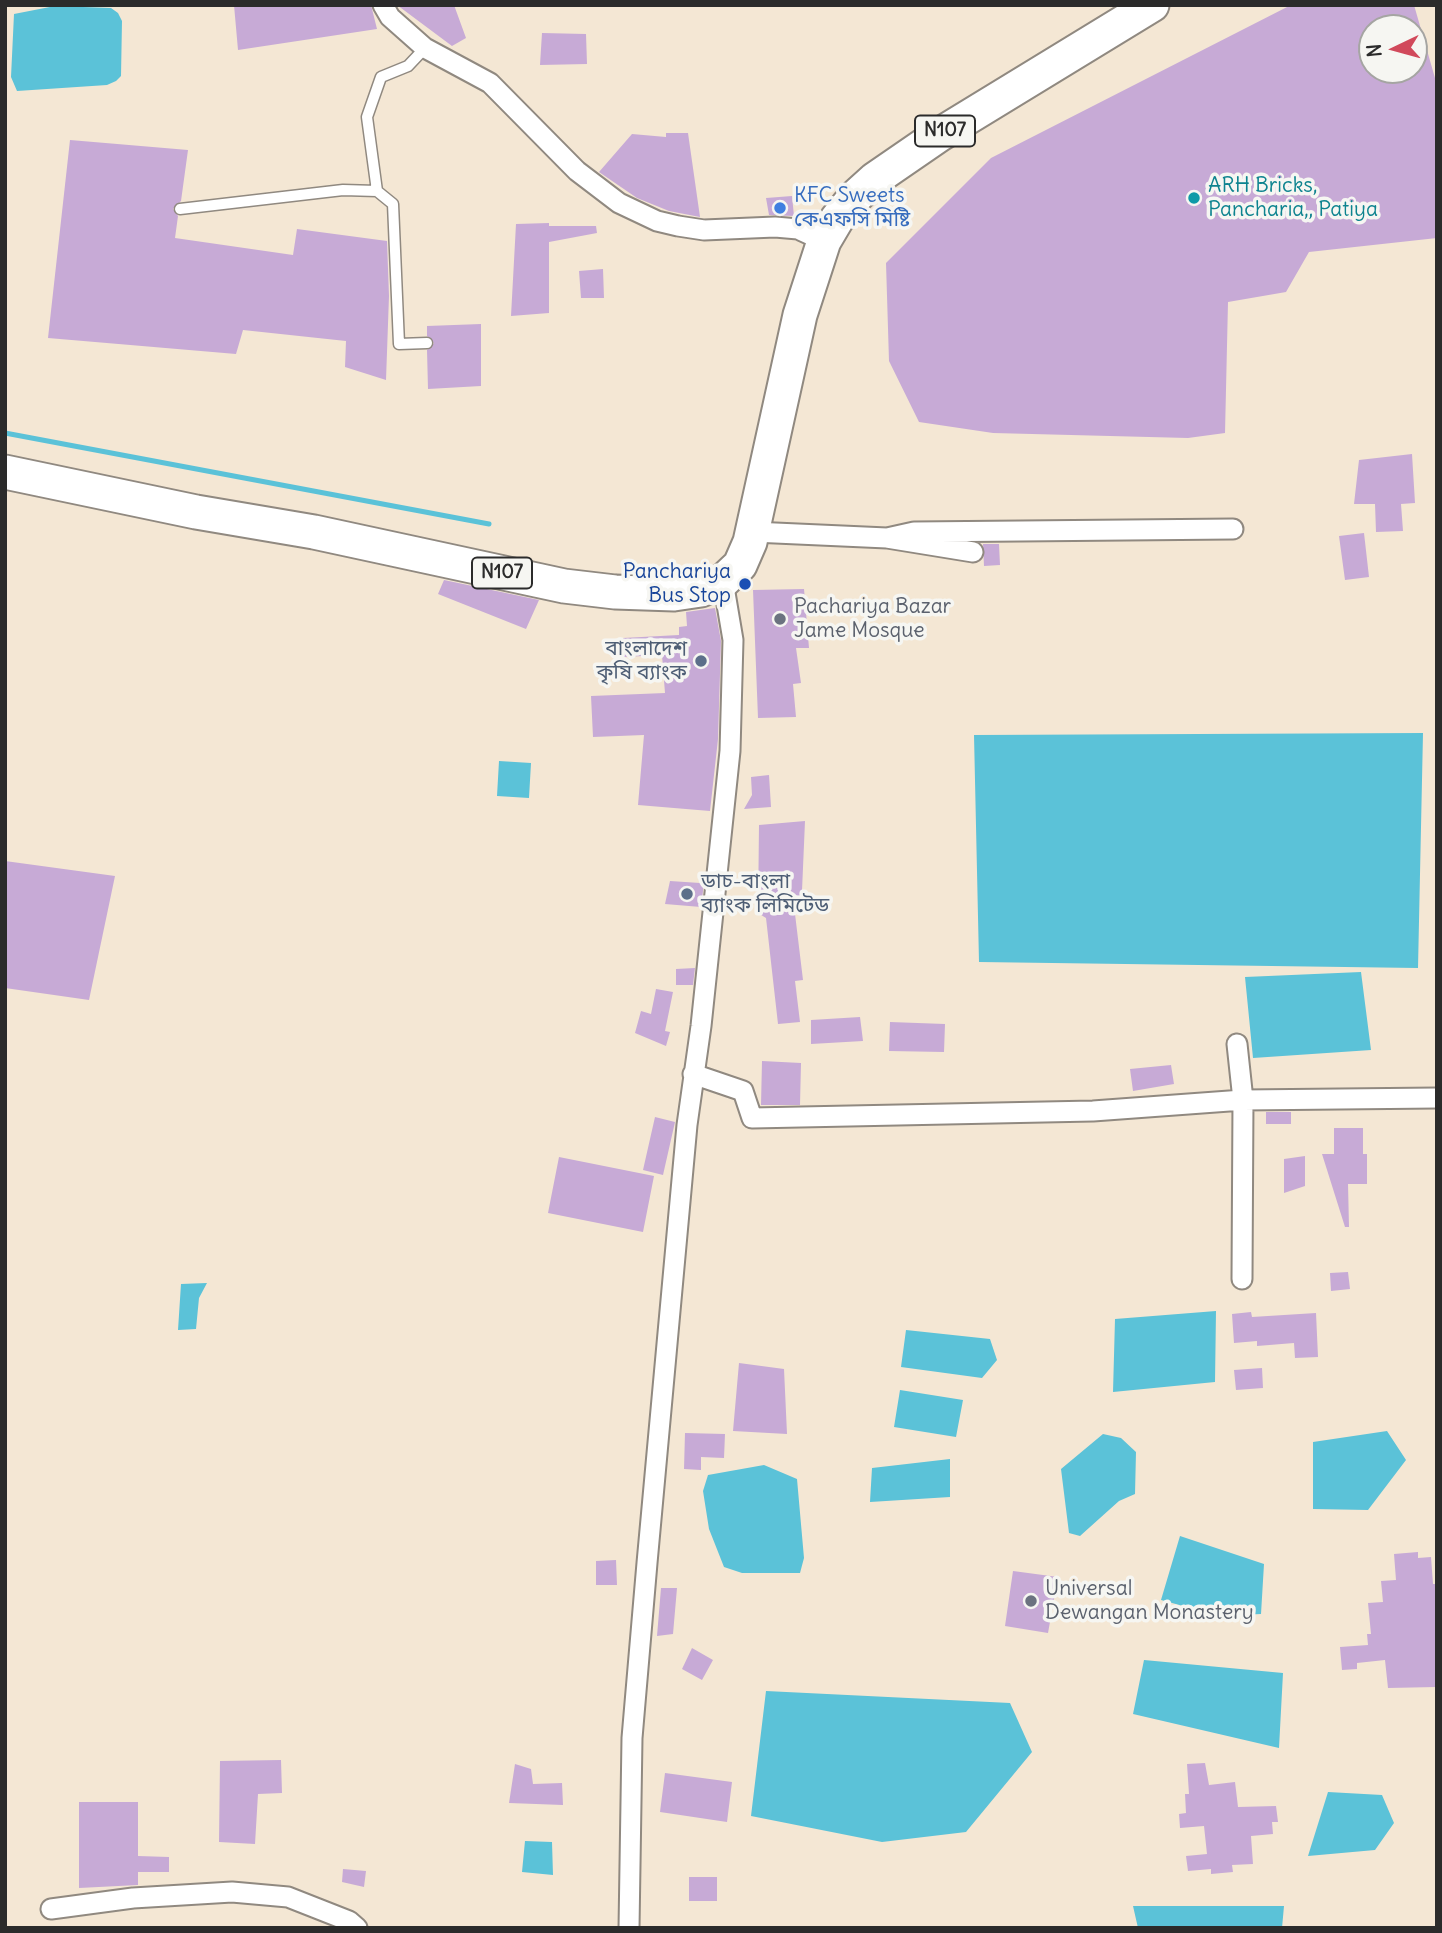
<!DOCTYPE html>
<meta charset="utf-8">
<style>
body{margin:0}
#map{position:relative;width:1442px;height:1933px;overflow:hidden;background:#f4e7d4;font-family:Delius,sans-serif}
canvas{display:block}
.frame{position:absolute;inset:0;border:7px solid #2b2b2b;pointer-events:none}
.north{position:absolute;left:1358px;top:14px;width:70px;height:70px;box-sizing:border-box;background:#f6f6f2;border:2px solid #a5a5a2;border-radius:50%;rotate:265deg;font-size:19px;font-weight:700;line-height:28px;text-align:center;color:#2b2b2b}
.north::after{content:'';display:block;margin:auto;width:24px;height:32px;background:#d1495b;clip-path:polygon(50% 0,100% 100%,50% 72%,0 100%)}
</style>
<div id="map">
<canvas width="1442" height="1933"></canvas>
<div class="frame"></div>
<div class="north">N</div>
</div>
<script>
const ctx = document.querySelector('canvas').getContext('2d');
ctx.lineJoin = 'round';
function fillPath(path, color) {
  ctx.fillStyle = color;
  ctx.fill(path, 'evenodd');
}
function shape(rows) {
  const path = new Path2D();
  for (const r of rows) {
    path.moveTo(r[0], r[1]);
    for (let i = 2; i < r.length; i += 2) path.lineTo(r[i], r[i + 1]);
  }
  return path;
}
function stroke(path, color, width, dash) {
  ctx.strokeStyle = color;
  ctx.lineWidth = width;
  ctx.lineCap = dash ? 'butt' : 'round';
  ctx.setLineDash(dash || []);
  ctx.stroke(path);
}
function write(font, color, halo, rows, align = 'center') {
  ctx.font = font + ' Delius,"Noto Sans Bengali",sans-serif';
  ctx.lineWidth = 7;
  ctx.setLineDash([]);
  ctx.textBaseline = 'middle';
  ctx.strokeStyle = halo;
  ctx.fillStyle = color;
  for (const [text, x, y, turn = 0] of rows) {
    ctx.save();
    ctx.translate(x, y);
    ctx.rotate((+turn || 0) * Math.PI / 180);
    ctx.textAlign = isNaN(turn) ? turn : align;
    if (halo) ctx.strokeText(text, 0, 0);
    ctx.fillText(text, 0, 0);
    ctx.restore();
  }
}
fillPath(shape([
 [55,6,111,8,118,13,122,21,121,76,116,81,107,85,17,91,11,77,14,14],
 [1423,733,1418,968,979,962,974,735],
 [499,761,531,763,529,798,497,796],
 [1361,972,1371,1050,1253,1058,1245,977],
 [207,1283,199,1298,196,1329,178,1330,181,1284],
 [1216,1311,1215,1382,1113,1392,1115,1319],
 [906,1330,990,1339,997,1360,982,1378,901,1367],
 [900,1390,963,1400,956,1437,894,1427],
 [1387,1431,1406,1460,1368,1510,1313,1509,1313,1442],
 [1103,1434,1121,1438,1136,1452,1135,1494,1119,1501,1080,1536,1069,1533,1061,1469],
 [950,1459,950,1497,870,1502,872,1468],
 [764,1465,797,1479,804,1558,800,1573,742,1573,724,1567,709,1529,703,1491,708,1475],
 [1180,1536,1264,1564,1261,1614,1220,1616,1161,1600],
 [1144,1660,1283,1673,1279,1748,1133,1714],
 [766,1691,1010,1703,1032,1752,966,1832,882,1842,751,1816],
 [1328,1792,1382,1795,1394,1823,1375,1850,1308,1856],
 [525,1841,552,1842,553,1875,522,1872],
 [1133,1906,1284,1906,1282,1928,1138,1928]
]), '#5bc2d8');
stroke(shape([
 [5,433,489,524]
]), '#5bc2d8', 5);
fillPath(shape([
 [234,5,371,5,377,29,238,50],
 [397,5,454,5,466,38,452,46],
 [1291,5,1414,5,1437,85,1437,238,1309,252,1286,292,1228,302,1225,433,1188,438,993,433,919,422,889,361,886,263,991,158],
 [1372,28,1414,28,1414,70,1372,70],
 [542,33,586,34,587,64,540,65],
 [666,133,688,133,700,217,669,211,637,198,599,172,632,134,666,137],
 [70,140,188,150,181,201,173,209,178,216,175,238,293,255,297,229,387,241,389,296,386,380,345,367,346,341,243,330,236,354,48,338],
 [792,196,794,216,769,215,766,198],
 [549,223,549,226,596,226,597,233,549,242,549,313,511,316,516,224],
 [603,269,604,298,581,298,579,271],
 [481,324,481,386,428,389,427,350,434,343,427,336,427,326],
 [1412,454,1415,503,1401,504,1403,531,1376,532,1375,504,1354,504,1359,460],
 [1364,533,1369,577,1345,580,1339,536],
 [983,544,999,544,1000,565,984,566],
 [444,580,539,600,526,629,438,594],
 [804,589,809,648,796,648,801,683,793,684,796,717,758,718,753,590],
 [715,608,721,641,718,739,710,811,638,805,644,735,593,737,591,696,665,693,662,655,624,657,623,638,679,635,679,627,687,626,686,612],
 [769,775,771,807,744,809,752,795,751,777],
 [805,821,801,914,795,914,803,980,795,981,800,1022,778,1024,766,918,758,913,759,825],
 [5,861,115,876,89,1000,5,988],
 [705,875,701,907,665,904,670,881,700,883],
 [695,968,693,985,676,985,676,969],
 [656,989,673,992,665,1031,670,1032,666,1046,635,1033,641,1011,651,1014],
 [860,1017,863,1041,811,1044,811,1020],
 [890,1022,945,1024,944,1052,889,1051],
 [762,1061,801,1063,800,1105,761,1105],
 [1171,1065,1174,1084,1133,1091,1130,1069],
 [1266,1112,1291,1112,1291,1124,1266,1124],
 [655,1117,675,1122,663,1175,643,1170],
 [1334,1128,1363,1128,1363,1154,1367,1154,1367,1184,1348,1184,1349,1227,1345,1227,1322,1154,1334,1154],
 [1305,1156,1305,1186,1284,1193,1284,1159],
 [559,1157,654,1176,643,1232,548,1213],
 [1348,1272,1350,1289,1331,1291,1330,1273],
 [1251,1312,1252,1317,1316,1313,1318,1357,1295,1358,1294,1343,1257,1346,1257,1341,1234,1343,1232,1314],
 [739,1363,784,1369,787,1434,733,1431],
 [1262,1368,1263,1388,1236,1390,1234,1370],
 [685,1433,725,1434,724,1458,701,1457,701,1470,684,1469],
 [1418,1552,1418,1558,1431,1557,1433,1584,1437,1584,1436,1687,1388,1688,1385,1660,1357,1663,1357,1669,1342,1670,1340,1647,1368,1645,1367,1634,1371,1634,1368,1603,1383,1602,1381,1581,1396,1580,1394,1554],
 [616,1560,617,1585,596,1585,596,1561],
 [1013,1571,1058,1577,1048,1633,1005,1626],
 [661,1588,677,1588,673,1634,657,1636],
 [692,1648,713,1660,702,1680,682,1669],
 [281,1760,282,1793,258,1794,255,1844,219,1842,220,1761],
 [1205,1763,1209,1785,1235,1782,1238,1807,1276,1806,1278,1822,1272,1822,1273,1834,1251,1836,1253,1864,1232,1865,1233,1872,1211,1874,1211,1869,1188,1871,1186,1856,1207,1854,1204,1826,1180,1828,1179,1814,1186,1813,1185,1794,1189,1794,1187,1764],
 [515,1764,531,1769,533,1784,562,1783,563,1805,509,1803],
 [665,1773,732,1782,727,1822,660,1812],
 [79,1802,138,1802,138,1856,169,1857,169,1872,138,1872,138,1885,79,1888],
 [343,1869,366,1871,364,1887,342,1882],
 [689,1877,717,1877,717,1901,689,1901]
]), '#c7aad6');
const service = shape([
 [377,191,367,117,381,77,408,66,425,48],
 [180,209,343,190,377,191,393,204,399,344,427,343]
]);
const minor = shape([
 [383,5,390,17,425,48,490,83,577,171,619,203,657,221,678,226,704,230,775,227,798,229,824,241],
 [753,532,887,538,973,552],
 [887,538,914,532,1233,529],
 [1237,1044,1243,1100,1242,1279],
 [693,1074,743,1091,752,1118,1093,1111,1243,1100,1437,1098],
 [51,1909,133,1898,232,1892,288,1897,349,1921,357,1928],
 [629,1928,632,1738,647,1563,687,1125,701,1026,730,751,733,640,723,581]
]);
const trunk = shape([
 [5,472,196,512,314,532,564,586,615,592,674,594,701,590,723,581,740,565,750,542,800,315,824,241,837,219,854,198,875,179,939,135,1152,5]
]);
stroke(service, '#908980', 13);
stroke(minor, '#908980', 23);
stroke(trunk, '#908980', 37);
stroke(service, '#fff', 10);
stroke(minor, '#fff', 19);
stroke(trunk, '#fff', 33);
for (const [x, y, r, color] of [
 [1194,198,7,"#0f9aa8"],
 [780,208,7,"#3f7fe0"],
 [745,584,7,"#1a4fb4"],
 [780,619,7,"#6b7280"],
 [701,661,7,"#5c6f8a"],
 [687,894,7,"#5c6f8a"],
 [1031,1601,7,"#6b7280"]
]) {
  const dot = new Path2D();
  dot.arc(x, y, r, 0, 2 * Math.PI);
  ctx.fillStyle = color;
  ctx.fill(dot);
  stroke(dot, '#f6f6f2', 2.5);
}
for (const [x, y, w] of [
 [945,131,60],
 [502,573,60]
]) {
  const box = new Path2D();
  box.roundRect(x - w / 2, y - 15.5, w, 31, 5);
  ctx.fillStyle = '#f6f6f2';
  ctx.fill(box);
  stroke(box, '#2b2b2b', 2);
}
write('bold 19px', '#2b2b2b', null, [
 ["N107",945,131],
 ["N107",502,573]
]);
write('21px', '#0d838f', '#f6f6f2', [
 ["ARH Bricks,",1208,186],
 ["Pancharia,, Patiya",1208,210]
], 'left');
write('21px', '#366cbe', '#f6f6f2', [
 ["KFC Sweets",794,196],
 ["কেএফসি মিষ্টি",794,220]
], 'left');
write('21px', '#164399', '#f6f6f2', [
 ["Panchariya",731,572],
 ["Bus Stop",731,596]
], 'right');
write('21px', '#5b616d', '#f6f6f2', [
 ["Pachariya Bazar",794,607],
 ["Jame Mosque",794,631],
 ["Universal",1045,1589],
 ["Dewangan Monastery",1045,1613]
], 'left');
write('21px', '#4e5e75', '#f6f6f2', [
 ["বাংলাদেশ",687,649],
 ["কৃষি ব্যাংক",687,673],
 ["ডাচ-বাংলা",701,882,"left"],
 ["ব্যাংক লিমিটেড",701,906,"left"]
], 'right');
</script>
